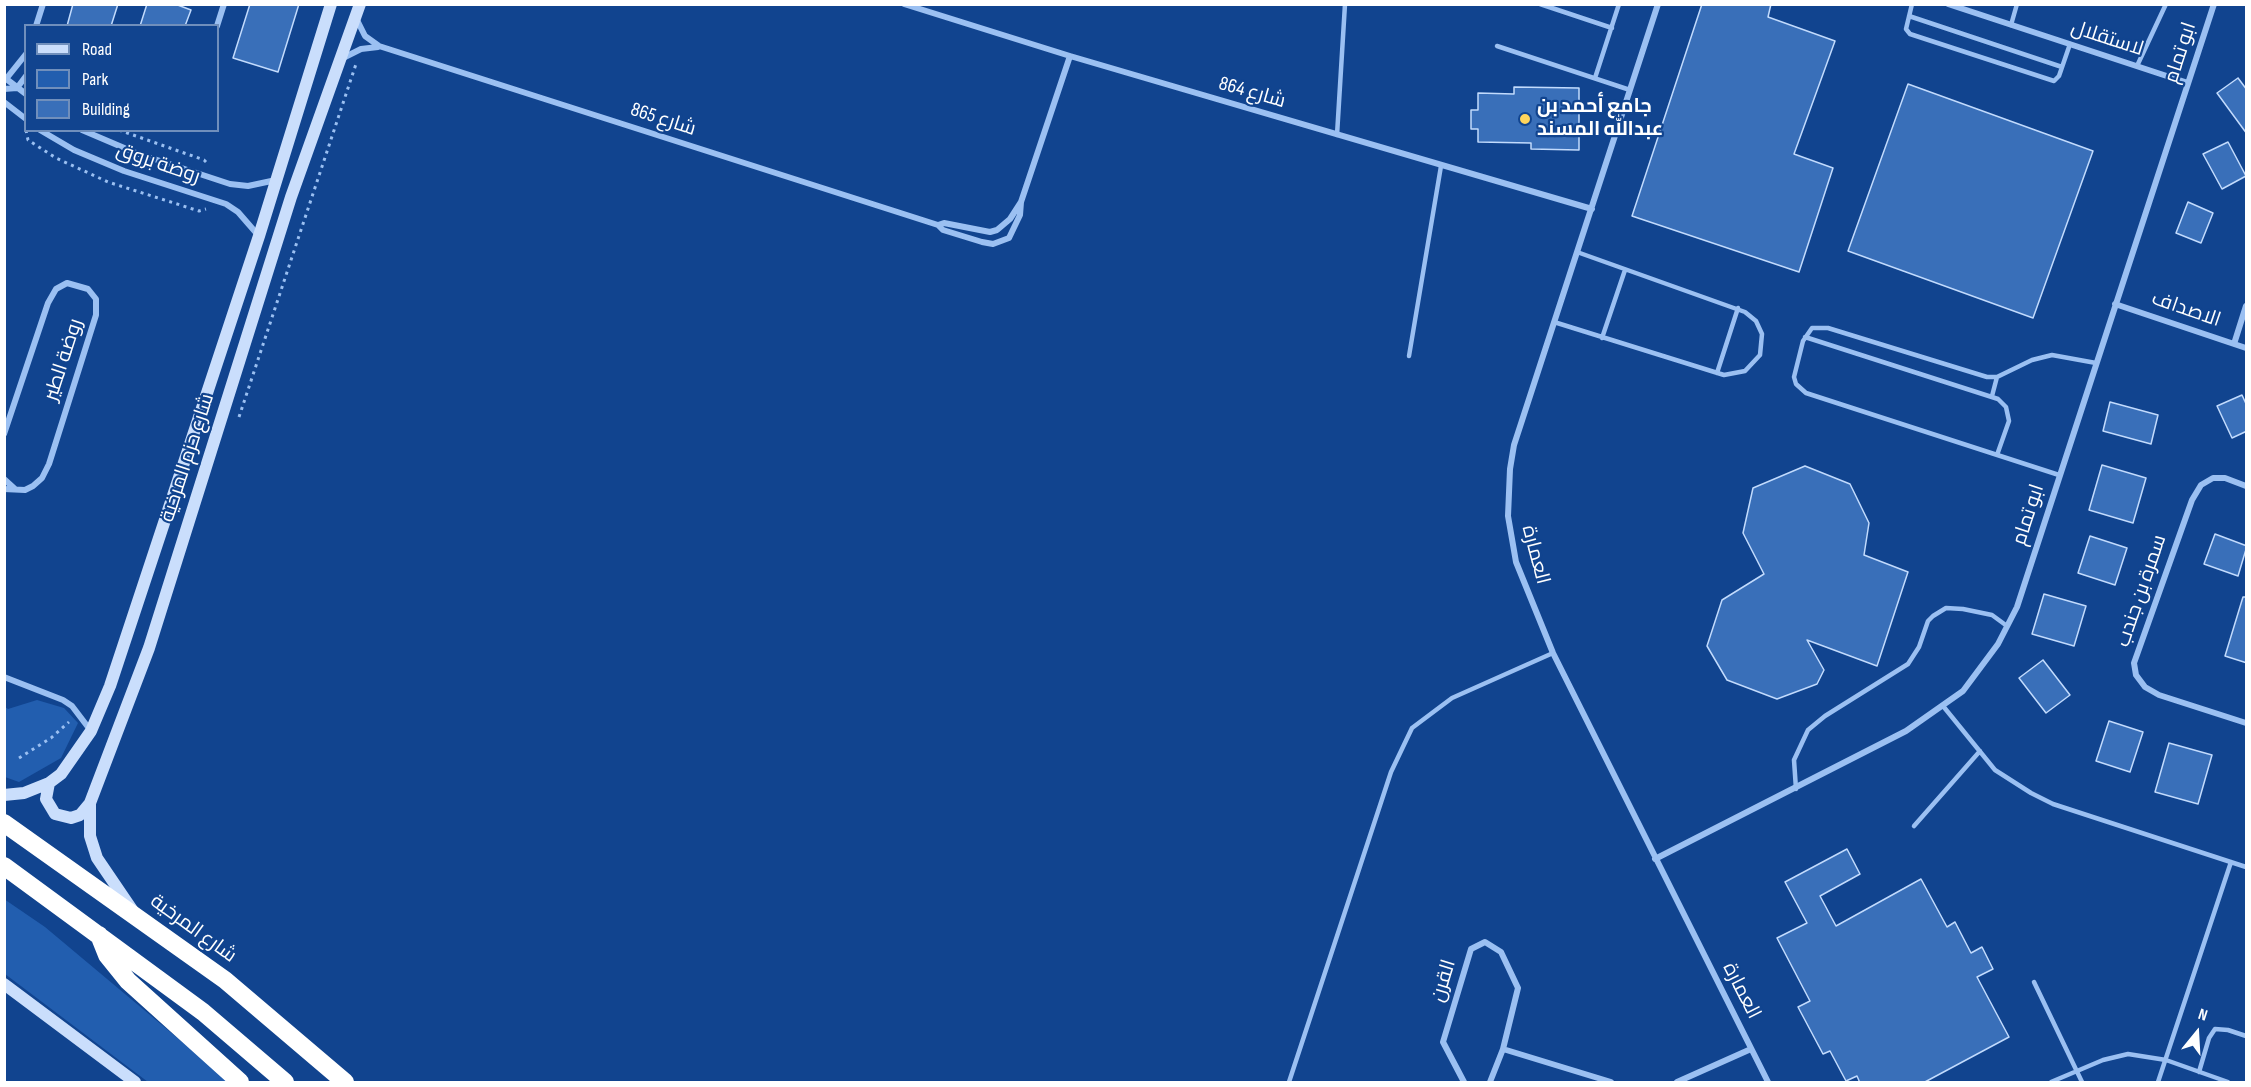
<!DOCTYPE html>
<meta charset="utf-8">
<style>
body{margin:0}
#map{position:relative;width:2251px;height:1087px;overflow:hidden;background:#11448f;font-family:"Sofia Sans Condensed",sans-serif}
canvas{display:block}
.frame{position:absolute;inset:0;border:6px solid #fff;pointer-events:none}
.legend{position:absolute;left:24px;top:24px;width:195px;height:108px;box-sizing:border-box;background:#11448f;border:2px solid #708fbc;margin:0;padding:8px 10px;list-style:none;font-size:18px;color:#fff}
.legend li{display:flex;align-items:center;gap:12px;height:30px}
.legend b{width:30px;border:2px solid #708fbc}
.north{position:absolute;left:2167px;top:1003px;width:60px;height:60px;-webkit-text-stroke:4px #11448f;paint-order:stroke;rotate:18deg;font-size:16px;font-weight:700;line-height:24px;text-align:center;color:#fff}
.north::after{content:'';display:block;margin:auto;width:21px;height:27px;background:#fff;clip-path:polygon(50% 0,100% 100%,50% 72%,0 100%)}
</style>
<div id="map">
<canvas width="2251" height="1087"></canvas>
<div class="frame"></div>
<ul class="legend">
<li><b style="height:8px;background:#cadefc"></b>Road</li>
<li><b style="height:16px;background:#225eaf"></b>Park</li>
<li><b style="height:16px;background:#396fb9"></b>Building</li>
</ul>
<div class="north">N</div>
</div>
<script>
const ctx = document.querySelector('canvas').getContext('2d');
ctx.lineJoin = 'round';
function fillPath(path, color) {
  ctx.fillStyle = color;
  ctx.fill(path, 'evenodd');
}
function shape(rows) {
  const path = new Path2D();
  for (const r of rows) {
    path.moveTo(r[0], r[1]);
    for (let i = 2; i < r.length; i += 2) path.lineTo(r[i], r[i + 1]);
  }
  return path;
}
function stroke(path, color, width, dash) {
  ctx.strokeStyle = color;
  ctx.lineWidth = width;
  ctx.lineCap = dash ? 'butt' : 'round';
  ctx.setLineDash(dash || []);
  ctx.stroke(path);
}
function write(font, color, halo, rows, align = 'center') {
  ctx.font = font + ' "Sofia Sans Condensed",Cairo,sans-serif';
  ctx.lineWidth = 4.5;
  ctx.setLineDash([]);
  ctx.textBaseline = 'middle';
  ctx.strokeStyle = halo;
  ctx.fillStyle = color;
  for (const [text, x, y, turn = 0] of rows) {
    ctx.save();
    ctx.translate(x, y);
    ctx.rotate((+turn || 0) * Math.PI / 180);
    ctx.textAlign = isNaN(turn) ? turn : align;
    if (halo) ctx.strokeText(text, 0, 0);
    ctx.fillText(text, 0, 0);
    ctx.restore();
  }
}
fillPath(shape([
 [37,700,64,708,78,723,61,758,19,782,5,777,5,707,8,709],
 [4,899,45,927,230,1082,148,1082,5,974]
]), '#225eaf');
const building = shape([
 [73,4,118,4,111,26,67,26,73,4],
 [147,4,175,4,191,10,185,26,140,26,147,4],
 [250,4,299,4,278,72,233,58,250,4],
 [1702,4,1771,4,1768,17,1835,41,1794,154,1833,168,1799,272,1632,216,1702,4],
 [2238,78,2247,90,2247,134,2217,93,2238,78],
 [1908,84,2093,151,2033,318,1848,251,1908,84],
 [1514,87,1579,88,1579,150,1531,149,1531,143,1478,142,1478,129,1471,129,1471,110,1478,110,1478,93,1514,94,1514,87],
 [2228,142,2246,176,2222,189,2203,154,2228,142],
 [2188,202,2213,213,2201,243,2176,233,2188,202],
 [2242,395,2247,406,2247,431,2232,438,2217,406,2242,395],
 [2110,402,2158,415,2151,444,2103,431,2110,402],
 [2102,465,2146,478,2133,523,2089,510,2102,465],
 [1805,466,1850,484,1869,523,1864,555,1908,572,1877,666,1807,640,1824,670,1817,684,1777,699,1727,680,1707,646,1722,600,1764,574,1743,533,1753,488,1805,466],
 [2215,534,2247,546,2238,576,2204,564,2215,534],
 [2090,536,2127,548,2115,585,2078,573,2090,536],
 [2044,594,2086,606,2074,646,2032,634,2044,594],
 [2243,597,2247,597,2247,663,2225,656,2243,597],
 [2043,660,2070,695,2046,713,2019,678,2043,660],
 [2109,721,2143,732,2130,772,2096,761,2109,721],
 [2169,743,2212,755,2198,804,2155,792,2169,743],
 [1847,849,1860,874,1820,896,1836,926,1921,879,1947,927,1955,922,1971,953,1982,947,1993,969,1977,977,2009,1037,1923,1083,1860,1083,1857,1076,1846,1081,1830,1051,1823,1054,1798,1007,1810,1001,1777,938,1807,923,1785,882,1847,849]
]);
fillPath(building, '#396fb9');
stroke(building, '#c2dbfd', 1.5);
stroke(shape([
 [26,130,28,140,56,158,108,182,199,211,206,209],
 [119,130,204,160,209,165],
 [239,417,356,64],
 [19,758,51,738,69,722]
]), '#9bc0f2', 3, [3, 4.5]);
stroke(shape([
 [1540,4,1612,28],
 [1912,4,1906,29,1910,34,2054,81,2059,76,2070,44],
 [1909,16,2062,67],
 [2011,25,2017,4],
 [1497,46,1630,90],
 [2137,66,2166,4],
 [1595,78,1619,4],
 [1337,135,1345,4],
 [1554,322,1724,375,1745,371,1760,355,1762,334,1756,321,1745,312,1577,252],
 [1805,337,1998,399,2006,407,2009,421,1997,455],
 [1602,338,1625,270],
 [1409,356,1441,166],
 [1717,373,1738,308],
 [1992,396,1997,377],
 [2059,475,1806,393,1796,384,1794,377,1803,341,1812,328,1828,328,1987,377,1997,377,2032,360,2052,355,2096,363],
 [1943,706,1995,770,2031,793,2053,804,2246,867],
 [1796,789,1794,760,1808,730,1825,716,1908,664,1919,647,1928,621,1933,616,1946,608,1963,609,1992,615,2007,626],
 [1914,826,1980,751],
 [2034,982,2082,1082],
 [2199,1072,2209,1038,2215,1029,2228,1030,2246,1036],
 [1289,1082,1391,772,1412,728,1452,698,1553,653],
 [2051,1082,2103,1060,2128,1054,2166,1060,2228,1082],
 [2158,1082,2231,862]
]), '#9bc0f2', 4.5);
stroke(shape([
 [904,4,1070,56,1592,209],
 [1658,4,1514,445,1510,469,1508,516,1516,562,1553,653,1768,1082],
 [1948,4,2188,83],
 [357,20,365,36,379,46,938,225,943,230,982,242,993,244,1009,238,1020,215,1021,202],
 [36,26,43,4],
 [217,26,224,4],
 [343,58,361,49,378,47],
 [5,78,26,94],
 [6,79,26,54],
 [4,89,17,88,26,76],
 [4,102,26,119],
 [40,130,74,150,124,171,226,204,238,212,258,235],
 [82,130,136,153,230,184,248,186,276,180],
 [938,225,944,223,990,232,997,230,1010,219,1021,202,1070,56],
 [2115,304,2246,348],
 [2234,344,2246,306],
 [4,434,48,303,56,289,67,283,88,289,96,299,96,315,49,464,42,478,33,486,25,490,4,489],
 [4,479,15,489],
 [2246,486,2225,478,2213,478,2201,485,2192,500,2134,663,2136,675,2145,687,2159,695,2246,723],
 [4,677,63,700,72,706,91,731],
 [1655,859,1906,731,1963,691,1998,644,2017,607,2214,4],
 [1503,1049,1611,1082],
 [1464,1082,1443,1042,1471,949,1485,942,1501,952,1518,988,1503,1049,1490,1082],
 [1677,1082,1751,1049]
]), '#9bc0f2', 6);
stroke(shape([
 [49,783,46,799,55,814,71,818,80,815,90,803],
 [4,795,24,793,49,783,61,774,91,731,110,686,259,236,331,4],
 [133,911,97,858,90,836,90,803,149,648,291,197,360,4],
 [4,984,135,1082]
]), '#cadefc', 12);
stroke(shape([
 [4,823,225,980,345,1082],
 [4,866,203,1012,285,1082],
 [99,935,107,955,128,981,240,1082]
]), '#fff', 18);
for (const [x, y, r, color] of [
 [1525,119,6,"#ffd55c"]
]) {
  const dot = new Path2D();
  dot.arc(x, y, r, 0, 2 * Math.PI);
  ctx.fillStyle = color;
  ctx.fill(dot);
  stroke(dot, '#11448f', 2);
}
write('20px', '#fff', '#11448f', [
 ["لاستقلال",2107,39,18],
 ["ابو تمام",2181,53,-72],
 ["شارع 864",1252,93,16],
 ["شارع 865",663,120,18],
 ["روضة بروق",158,164,19],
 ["الاصداف",2186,310,19],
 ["روضة الطير",64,360,-72],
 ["شارع حزم المرخية",188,458,-72],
 ["ابو تمام",2029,515,-72],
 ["العمارة",1535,555,75],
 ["سمرة بن جندب",2142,591,-71],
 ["شارع المرخية",193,929,36],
 ["القرن",1444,981,-73],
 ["العمارة",1741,991,63]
]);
write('bold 20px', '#fff', '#11448f', [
 ["جامع أحمد بن",1537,107],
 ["عبدالله المسند",1537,130]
], 'left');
</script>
